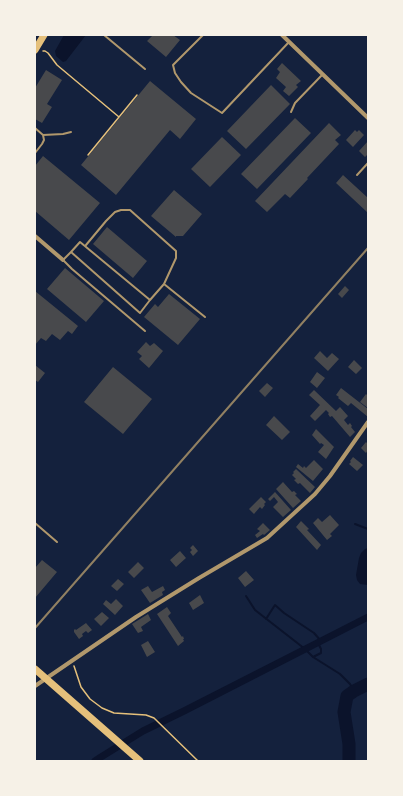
<!DOCTYPE html>
<style>
body{margin:0}
#map{position:relative;width:403px;height:796px;overflow:hidden;background:#14213d;font-family:"Open Sans",sans-serif}
canvas{display:block}
.frame{position:absolute;inset:0;border:36px solid #f6f1e7;pointer-events:none}
</style>
<div id="map">
<canvas width="403" height="796"></canvas>
<div class="frame"></div>
</div>
<script>
const ctx = document.querySelector('canvas').getContext('2d');
ctx.lineJoin = 'round';
function fillPath(path, color) {
  ctx.fillStyle = color;
  ctx.fill(path, 'evenodd');
}
function shape(rows) {
  const path = new Path2D();
  for (const r of rows) {
    path.moveTo(r[0], r[1]);
    for (let i = 2; i < r.length; i += 2) path.lineTo(r[i], r[i + 1]);
  }
  return path;
}
function stroke(path, color, width, dash) {
  ctx.strokeStyle = color;
  ctx.lineWidth = width;
  ctx.lineCap = dash ? 'butt' : 'round';
  ctx.setLineDash(dash || []);
  ctx.stroke(path);
}
fillPath(shape([
 [64,35,86,35,66,61,63,62,56,56,55,51],
 [368,548,368,585,360,584,357,580,356,575,359,558,361,553,365,549]
]), '#0b132b');
stroke(shape([
 [355,524,368,529],
 [246,596,255,610,305,649,313,657,340,674,350,684,354,691],
 [266,619,275,605,284,613,314,633,321,641],
 [313,657,321,653,321,649,318,643]
]), '#0b132b', 2);
stroke(shape([
 [95,761,101,757,143,731,184,711,368,617]
]), '#0b132b', 7);
stroke(shape([
 [349,761,349,744,344,712,347,696,354,691,368,684]
]), '#0b132b', 13);
fillPath(shape([
 [153,35,173,35,180,40,166,57,147,41],
 [282,63,301,81,296,85,298,87,289,96,283,91,286,87,276,78,280,72,277,69],
 [46,70,62,80,47,104,52,107,42,123,35,119,35,88],
 [150,81,196,119,180,139,170,130,116,195,81,165],
 [271,85,290,104,246,149,227,131],
 [295,118,311,133,257,189,241,174],
 [329,123,341,135,335,140,339,144,307,178,308,179,290,198,285,194,267,212,255,201],
 [355,130,357,132,359,130,364,135,353,147,346,140],
 [222,137,241,155,210,187,191,169],
 [368,141,368,154,365,157,359,151],
 [43,156,100,203,69,240,35,211,35,166],
 [343,175,368,198,368,213,336,183],
 [174,190,202,214,183,236,176,236,176,237,151,216],
 [107,227,147,261,133,278,93,244],
 [65,268,104,301,86,322,47,289],
 [345,286,349,290,342,298,338,294],
 [35,291,78,326,72,334,68,331,60,340,52,334,46,341,41,338,35,345],
 [169,294,200,319,178,345,144,317,155,304,158,307],
 [146,342,150,346,154,343,163,351,149,368,139,359,142,356,137,352],
 [320,351,327,358,332,353,339,359,328,371,314,358],
 [354,360,362,368,356,374,348,367],
 [35,365,45,373,38,382,35,380],
 [113,367,152,399,123,434,84,402],
 [317,372,325,378,317,388,310,382],
 [267,383,273,388,265,397,259,391],
 [341,388,368,409,368,417,351,403,348,406,338,398,339,397,336,395],
 [314,390,336,411,340,407,348,416,344,420,348,425,350,423,352,426,351,427,355,432,350,437,332,416,330,417,328,414,329,413,326,410,315,421,310,416,320,405,309,395],
 [366,394,368,396,368,408,360,402],
 [274,416,290,432,282,440,266,425],
 [316,429,334,447,326,459,318,452,324,445,321,443,320,444,312,435],
 [366,442,368,444,368,450,366,453,361,448],
 [353,457,363,465,357,471,349,464,351,462,350,461],
 [314,460,323,469,313,481,296,467,298,464,303,468,304,466,306,468],
 [296,469,315,487,310,493,300,483,298,484,294,480,296,479,292,475,294,473,293,472],
 [283,482,292,492,294,491,297,494,295,495,301,501,293,508,276,489],
 [275,492,291,510,283,517,273,507,278,502,274,497,270,501,268,499],
 [261,497,266,502,264,504,265,505,262,509,260,507,254,514,249,509],
 [330,515,339,525,330,534,332,536,327,540,313,523,318,518,322,522],
 [301,521,309,529,307,530,321,545,317,550,296,527],
 [263,523,270,530,264,535,263,534,257,538,255,535,260,531,257,529],
 [193,545,198,551,193,556,190,552,192,550,190,548],
 [180,551,186,558,176,567,170,560],
 [42,560,57,572,35,598,35,568],
 [138,562,144,568,134,578,128,572],
 [246,571,254,580,245,587,238,578],
 [118,579,124,584,117,591,111,586],
 [148,586,152,592,163,586,165,590,162,592,163,595,150,603,141,590],
 [200,595,204,603,193,610,189,603],
 [116,599,123,606,115,615,103,604,106,600,111,604],
 [167,607,171,613,168,616,182,637,183,636,184,639,183,639,184,641,178,646,157,614],
 [102,612,109,618,101,626,94,619],
 [148,614,151,620,141,627,143,631,138,633,132,624],
 [86,623,92,630,88,633,86,631,82,634,83,636,79,639,74,632,74,630,75,629,76,630],
 [148,641,155,652,147,657,141,645]
]), '#48494c');
stroke(shape([
 [43,51,45,51,48,53,57,65,119,117],
 [88,155,137,95],
 [74,666,81,687,90,699,102,708,114,713,146,715,154,718,198,761]
]), '#e5c07b', 1.5);
stroke(shape([
 [104,35,145,69],
 [203,35,173,65,175,73,181,82,191,93,222,113,289,42],
 [291,112,295,103,322,75],
 [35,128,43,135,44,140,42,144,35,153],
 [43,135,63,134,71,132],
 [357,175,368,163],
 [86,245,106,221,115,212,121,210,130,210,176,251,176,258,164,284],
 [71,252,140,313,150,300,80,242,71,252,63,260,72,269,145,331],
 [150,300,164,284,205,317],
 [35,523,57,542]
]), '#b1986c', 2);
stroke(shape([
 [282,35,368,118],
 [35,236,63,260],
 [35,686,136,617,199,578,267,538,315,494,330,476,368,422]
]), '#b1986c', 4);
stroke(shape([
 [35,50,44,35],
 [35,669,140,761]
]), '#e5c07b', 7);
stroke(shape([
 [35,628,368,248]
]), '#918062', 2);
</script>
